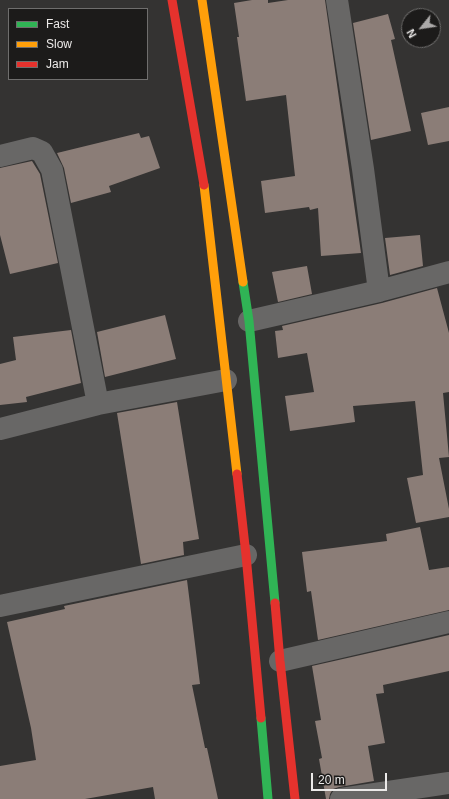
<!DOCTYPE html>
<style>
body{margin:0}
#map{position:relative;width:449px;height:799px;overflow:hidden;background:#343332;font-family:Arial,sans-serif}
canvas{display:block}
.legend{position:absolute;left:8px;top:8px;width:140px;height:72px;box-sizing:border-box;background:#1c1b1a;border:1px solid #6f6e6d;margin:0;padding:5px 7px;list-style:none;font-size:12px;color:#eceae9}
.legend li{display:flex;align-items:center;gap:8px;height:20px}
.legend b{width:20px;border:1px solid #6f6e6d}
.north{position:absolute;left:401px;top:8px;width:40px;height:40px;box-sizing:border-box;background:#1c1b1a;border:1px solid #6f6e6d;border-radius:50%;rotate:240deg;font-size:11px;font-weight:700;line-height:16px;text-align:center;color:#eceae9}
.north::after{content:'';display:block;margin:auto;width:14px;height:18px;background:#acaaa9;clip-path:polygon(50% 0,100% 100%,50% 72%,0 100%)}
.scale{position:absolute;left:311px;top:773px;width:76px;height:18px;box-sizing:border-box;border:2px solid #eceae9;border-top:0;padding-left:5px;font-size:12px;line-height:14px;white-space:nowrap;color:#eceae9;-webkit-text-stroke:3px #1c1b1a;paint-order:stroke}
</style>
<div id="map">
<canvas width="449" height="799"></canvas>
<ul class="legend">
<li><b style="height:5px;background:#30b455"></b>Fast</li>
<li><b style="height:5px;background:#ff9f0a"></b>Slow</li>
<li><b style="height:5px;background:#e5322d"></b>Jam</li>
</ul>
<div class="north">N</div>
<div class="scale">20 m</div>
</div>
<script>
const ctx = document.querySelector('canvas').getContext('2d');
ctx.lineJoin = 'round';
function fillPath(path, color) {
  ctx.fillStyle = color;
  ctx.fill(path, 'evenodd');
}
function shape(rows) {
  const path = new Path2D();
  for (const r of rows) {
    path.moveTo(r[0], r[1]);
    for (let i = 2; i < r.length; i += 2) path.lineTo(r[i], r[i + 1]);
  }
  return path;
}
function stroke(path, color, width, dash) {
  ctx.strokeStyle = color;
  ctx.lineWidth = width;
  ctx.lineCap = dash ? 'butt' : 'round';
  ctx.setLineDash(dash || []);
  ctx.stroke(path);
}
fillPath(shape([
 [252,0,268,0,268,3,288,0,325,0,361,253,321,256,318,208,310,210,309,207,265,213,261,181,295,176,286,95,246,101,237,37,239,37,234,3],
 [388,14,395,39,391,40,411,131,371,140,353,23],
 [449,107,449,141,428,145,421,113],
 [139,133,141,138,149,136,160,168,109,186,111,192,71,203,64,168,57,153],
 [32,161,40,174,58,263,10,274,0,235,0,168],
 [420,235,423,266,390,275,385,238],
 [307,266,312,294,278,302,272,272],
 [437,288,449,333,449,392,443,393,449,457,439,458,449,509,449,517,416,523,407,478,423,475,415,401,353,406,355,422,290,431,285,396,314,392,307,353,278,358,275,331,283,330,282,326,382,303],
 [165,315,176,359,105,377,97,332],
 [71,330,81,383,26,397,27,402,0,405,0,364,16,360,13,337],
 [177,402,199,539,183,542,184,555,141,564,117,413],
 [420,527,429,570,449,567,449,610,318,640,311,591,307,592,302,552,387,541,386,534],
 [187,580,200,684,192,685,205,748,207,748,218,799,155,799,153,787,85,799,0,799,0,766,36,760,31,728,7,622,65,609,64,606],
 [449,635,449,671,383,685,384,693,376,694,385,743,368,746,374,781,339,787,333,789,330,794,329,799,326,799,319,759,322,758,315,721,321,720,312,666]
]), '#8b7d77');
stroke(shape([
 [337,0,363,169,379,291],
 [0,156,33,148,42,152,52,170,98,404],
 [249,321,379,291,449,272],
 [0,429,98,404,226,380],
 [0,606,246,555],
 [280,661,449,622],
 [341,799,449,783]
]), '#686766', 22);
stroke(shape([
 [243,282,249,321,275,603],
 [261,718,268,799]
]), '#30b455', 9);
stroke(shape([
 [202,0,243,282],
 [204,185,237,474]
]), '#ff9f0a', 9);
stroke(shape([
 [172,0,204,185],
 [237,474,246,555,261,718],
 [275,603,280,661,295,799]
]), '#e5322d', 9);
</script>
